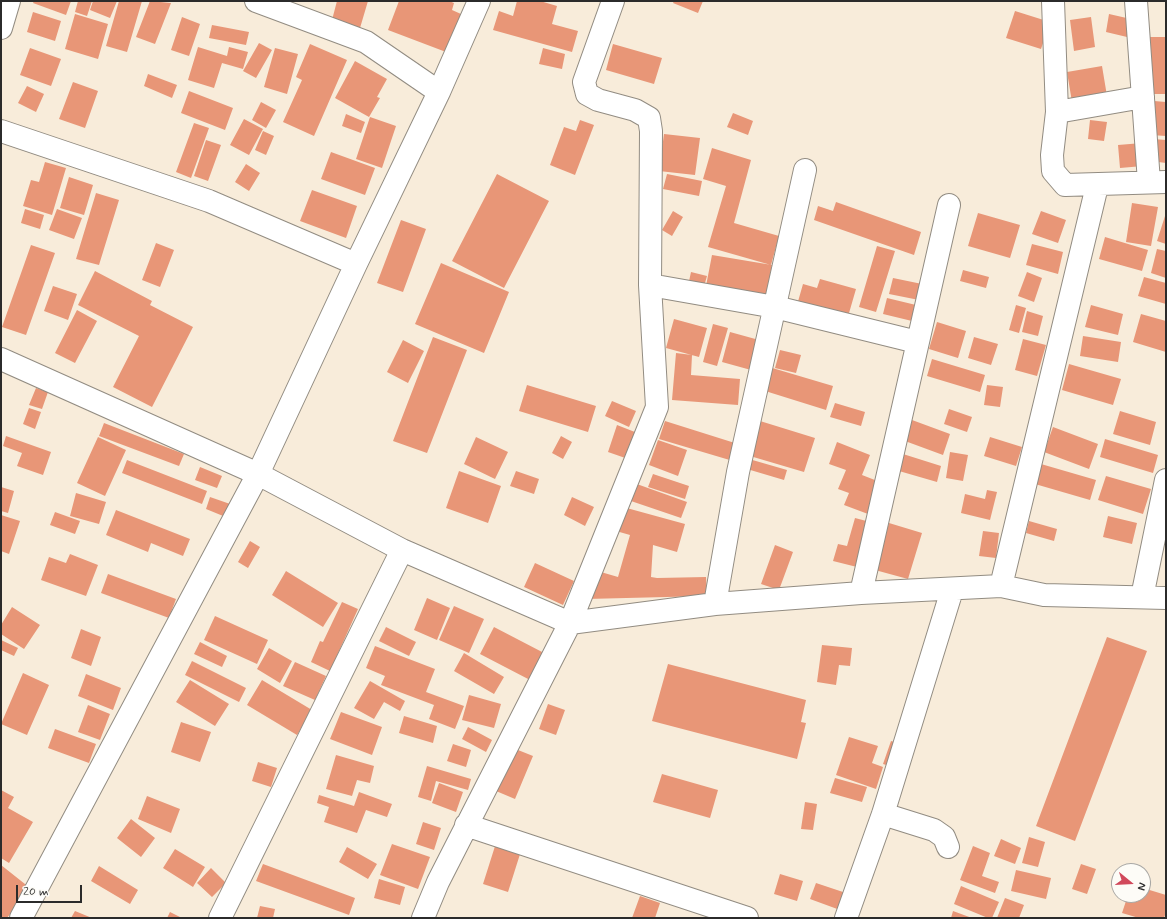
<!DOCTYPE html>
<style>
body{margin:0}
#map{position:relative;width:1167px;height:919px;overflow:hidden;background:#f8ecda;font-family:Mynerve,sans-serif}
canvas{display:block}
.frame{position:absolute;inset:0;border:2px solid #2b2b2b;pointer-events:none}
.north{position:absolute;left:1111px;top:863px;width:40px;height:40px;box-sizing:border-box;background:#fdfcf7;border:1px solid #a9a8a5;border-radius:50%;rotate:108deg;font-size:11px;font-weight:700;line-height:16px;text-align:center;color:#2b2b2b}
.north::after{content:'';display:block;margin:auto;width:14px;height:18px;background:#d1495b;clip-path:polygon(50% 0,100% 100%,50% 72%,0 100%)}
.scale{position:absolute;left:16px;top:885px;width:66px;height:18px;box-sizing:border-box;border:2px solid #2b2b2b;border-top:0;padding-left:5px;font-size:12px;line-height:14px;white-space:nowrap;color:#2b2b2b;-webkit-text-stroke:3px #fdfcf7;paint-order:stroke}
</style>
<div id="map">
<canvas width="1167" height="919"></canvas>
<div class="frame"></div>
<div class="north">N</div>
<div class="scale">20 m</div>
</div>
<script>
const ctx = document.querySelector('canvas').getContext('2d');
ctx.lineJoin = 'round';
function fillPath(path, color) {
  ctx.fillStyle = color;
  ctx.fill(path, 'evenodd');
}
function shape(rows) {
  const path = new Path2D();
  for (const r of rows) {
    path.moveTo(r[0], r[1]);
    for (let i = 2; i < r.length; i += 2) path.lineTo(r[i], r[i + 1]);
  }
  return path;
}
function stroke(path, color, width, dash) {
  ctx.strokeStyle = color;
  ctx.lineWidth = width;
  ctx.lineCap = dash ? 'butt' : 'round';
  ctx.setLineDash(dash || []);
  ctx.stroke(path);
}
fillPath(shape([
 [34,1,71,1,66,15,33,3],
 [78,1,92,1,87,16,75,12],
 [93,1,117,1,110,18,90,10],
 [119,1,142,1,127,52,106,46],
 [150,1,171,3,155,44,136,37],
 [337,1,368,1,360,28,332,20],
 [399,1,449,1,454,3,452,10,461,14,446,52,388,30],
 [517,1,540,1,557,6,552,24,578,31,572,52,493,30,499,11,513,16],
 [674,1,703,1,698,13,673,3],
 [1015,11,1050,22,1041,49,1006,38],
 [33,12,61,21,55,41,27,32],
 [75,14,108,24,98,59,65,49],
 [1109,14,1131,19,1127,37,1106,32],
 [182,17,200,24,189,56,171,50],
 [1091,17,1095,47,1074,51,1070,20],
 [212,25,249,32,246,45,209,38],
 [1146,37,1166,37,1166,94,1146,94],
 [259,43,272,50,256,78,243,71],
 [310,44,347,60,314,136,283,122,302,80,296,77],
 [613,44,662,58,654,84,606,70],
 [198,47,227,56,229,47,248,52,243,69,222,63,214,88,188,80],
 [30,48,61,59,51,86,20,75],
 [275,48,298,54,287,94,264,87],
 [543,48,565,54,562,69,539,64],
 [355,61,387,79,377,97,380,98,369,117,335,98],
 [1102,66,1107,96,1072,102,1067,72],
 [148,74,177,85,172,98,144,86],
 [73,82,98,91,85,128,59,119],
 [27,86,44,94,36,112,18,103],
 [189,91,233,108,225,130,181,113],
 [1154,101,1166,102,1166,136,1151,135],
 [261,102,276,110,266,128,252,120],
 [733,113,753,121,748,135,727,127],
 [346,114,365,122,361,133,342,126],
 [370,117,396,126,382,168,356,159],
 [244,119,263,129,249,155,230,145],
 [580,120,594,125,575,175,550,165,564,127,576,131],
 [1090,120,1107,122,1104,141,1088,139],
 [194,123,209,128,191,178,176,172],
 [263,131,274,136,266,155,255,150],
 [664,134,700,138,695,175,659,171],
 [1153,139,1166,140,1166,163,1151,161],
 [206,140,221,145,208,181,194,176],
 [1142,143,1143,166,1120,168,1118,145],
 [712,148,751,160,734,223,779,236,771,265,708,247,726,186,703,179],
 [331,152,375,168,365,195,321,179],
 [45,162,66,168,52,215,23,206,31,180,39,182],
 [246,164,260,173,249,191,235,182],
 [497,174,549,201,504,288,452,261],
 [667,174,702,181,699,196,663,189],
 [69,177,93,185,84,215,60,208],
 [312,190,357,206,346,238,300,221],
 [96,193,119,200,99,265,76,259],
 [836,202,921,232,914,255,814,220,818,206,833,211],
 [1132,203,1158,207,1151,246,1126,242],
 [25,209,44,215,40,229,21,223],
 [57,209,82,218,74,239,49,230],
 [673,211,683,217,672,236,662,230],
 [1041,211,1066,220,1058,243,1032,234],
 [978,213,1020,225,1010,258,968,246],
 [1165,216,1166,217,1166,244,1157,241],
 [401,220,426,229,403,292,377,283],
 [1105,237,1148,250,1142,271,1099,259],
 [156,243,174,250,160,287,142,280],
 [1032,244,1063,252,1058,274,1026,265],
 [31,245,55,253,26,335,2,327],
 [877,246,895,251,876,312,859,307],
 [1157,249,1166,251,1166,278,1151,273],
 [712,255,772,265,766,297,706,286],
 [441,263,509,292,484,353,415,324],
 [963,270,989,277,986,288,960,281],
 [95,271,152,301,150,305,193,327,152,407,113,387,139,336,78,305],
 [691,272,707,276,703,290,688,286],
 [1027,272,1042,278,1034,302,1018,296],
 [1144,277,1166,283,1166,304,1138,296],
 [893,278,922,284,919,300,889,294],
 [820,279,856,289,847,320,797,305,803,284,817,288],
 [53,286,77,294,68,320,44,311],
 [887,298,916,305,912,321,883,314],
 [1016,305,1026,308,1019,333,1009,330],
 [1091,305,1123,314,1118,335,1085,327],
 [77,310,97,321,75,363,55,353],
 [1027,311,1043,316,1038,336,1022,332],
 [1141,314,1166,321,1166,352,1133,342],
 [674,319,707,328,699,357,666,348],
 [937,322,966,331,958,358,929,349],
 [713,324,728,328,717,366,703,362],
 [730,332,759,340,751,370,722,362],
 [1083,336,1121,342,1118,362,1080,356],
 [433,337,467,350,427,453,393,441],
 [974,337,998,344,991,365,968,358],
 [1023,339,1046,345,1037,376,1015,370],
 [403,340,424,351,408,383,387,372],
 [780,350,801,355,796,373,775,368],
 [676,353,692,355,691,375,740,379,738,405,672,400],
 [932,359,985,375,980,392,927,376],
 [1069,364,1121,379,1113,405,1062,390],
 [769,367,833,386,826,410,762,390],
 [527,385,596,406,588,432,519,411],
 [987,385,1003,387,1000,407,984,405],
 [36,388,48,392,42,409,29,405],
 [612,401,636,411,629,427,605,416],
 [835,403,865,412,861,426,830,417],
 [29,408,41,412,35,429,23,424],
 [949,409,972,417,967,432,944,424],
 [1120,411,1156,422,1150,445,1113,434],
 [912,420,950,434,943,455,905,441],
 [665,421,738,444,733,461,659,439],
 [760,421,815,438,804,472,750,456],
 [104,423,184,454,179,466,99,436],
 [617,425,640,434,631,460,608,452],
 [1053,427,1098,444,1089,469,1044,452],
 [6,436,51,452,43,475,17,466,22,453,3,446],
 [561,436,572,442,563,459,552,453],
 [98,437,126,450,105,496,77,483],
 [476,437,508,452,495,479,464,464],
 [990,437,1022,447,1016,466,984,456],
 [1105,439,1158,455,1153,473,1100,457],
 [658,440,687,450,678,476,649,465],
 [837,442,870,455,862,475,880,482,868,514,844,505,849,493,838,489,846,470,829,464],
 [950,452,968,455,963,481,946,478],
 [903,454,941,466,937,482,899,471],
 [749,459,787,470,784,480,747,469],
 [127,460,207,491,202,504,122,473],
 [1041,464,1096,480,1090,500,1035,484],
 [200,467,222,476,217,488,195,480],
 [459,471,501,486,488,523,446,508],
 [516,471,539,479,534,494,510,486],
 [653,474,689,486,685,499,648,487],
 [1106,476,1151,489,1143,514,1098,500],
 [634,483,687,502,681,518,628,500],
 [1,487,14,491,8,513,1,511],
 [987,490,997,492,990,520,961,513,965,494,985,499],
 [76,493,106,502,99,524,70,516],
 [210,497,233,505,228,518,206,509],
 [572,497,594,507,585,526,564,515],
 [623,507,685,524,677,552,653,545,651,577,657,578,706,577,707,596,586,599,594,570,618,577,630,535,616,531],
 [116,510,190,539,183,556,151,543,148,552,106,535],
 [55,512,80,521,75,534,50,525],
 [1,515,20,521,9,554,1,551],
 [1108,516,1137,523,1132,544,1103,537],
 [855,518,874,523,861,568,833,561,838,544,847,546],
 [1029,521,1057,529,1054,541,1026,533],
 [889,523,922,533,908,579,875,570],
 [983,531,999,533,996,558,979,556],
 [250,541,260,547,248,568,238,562],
 [775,545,793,552,779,590,761,584],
 [70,554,98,565,86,596,41,580,49,557,66,563],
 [535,563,574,581,563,605,524,587],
 [286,571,338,603,323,627,272,595],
 [108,574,176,599,169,618,101,593],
 [427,598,450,608,437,640,414,630],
 [342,602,358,609,330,671,311,662,320,641,323,642],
 [454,606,484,619,469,653,439,640],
 [12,607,40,625,24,649,1,634,1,625],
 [215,616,268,640,257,664,204,640],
 [386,627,416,642,409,656,379,641],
 [494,627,544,653,530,680,480,654],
 [81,629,101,637,91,666,71,658],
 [1107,637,1147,651,1075,841,1036,826],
 [1,640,18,648,14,656,1,650],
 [200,642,227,656,222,667,194,654],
 [822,645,852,648,850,666,839,665,836,685,817,682],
 [375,646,435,669,426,692,464,706,455,729,429,719,434,705,381,685,385,676,366,668],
 [269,648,292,661,280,683,257,669],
 [464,653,504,677,494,694,454,671],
 [192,661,246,688,239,702,185,675],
 [295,662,326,676,315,700,283,686],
 [668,664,806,700,801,722,806,723,797,759,652,721],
 [23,673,49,685,27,735,1,724],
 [86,674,121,688,113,710,78,696],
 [190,680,229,704,215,726,176,702],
 [262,680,312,710,297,735,247,705],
 [370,681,405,701,400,711,384,702,374,719,354,708],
 [469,695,501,704,494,728,462,720],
 [548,704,565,710,556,735,539,729],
 [88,705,110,714,100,740,78,732],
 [341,712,382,727,372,755,330,739],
 [404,716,437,726,433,743,399,733],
 [181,722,211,732,200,762,171,752],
 [468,727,492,740,486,752,462,739],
 [55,729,96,744,89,763,48,748],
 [849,737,878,746,872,763,883,767,876,789,836,775],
 [891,741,904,745,896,768,883,764],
 [453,744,471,750,466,767,447,761],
 [513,748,533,756,515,799,496,791],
 [336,755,374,766,370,783,357,780,352,796,326,789],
 [258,762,277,768,271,787,252,781],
 [427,766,471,779,468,790,436,781,431,801,418,797],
 [662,774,718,790,710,818,653,802],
 [835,778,867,787,862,802,830,793],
 [439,783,463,792,456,812,432,803],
 [1,790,14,797,8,808,33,822,9,863,1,858],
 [359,792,392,804,387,817,366,810,357,833,324,822,329,807,317,803,319,795,354,806],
 [147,796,180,809,171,833,138,819],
 [805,802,817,804,813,830,801,829],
 [131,819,155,838,141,857,117,838],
 [423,822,441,828,434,850,416,844],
 [1029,837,1045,842,1038,867,1022,863],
 [1001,839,1021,848,1015,864,994,856],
 [496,843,521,851,508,892,483,884],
 [392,844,430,857,418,889,380,875],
 [973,846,990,853,982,876,999,882,995,893,960,880],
 [347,847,377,864,368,879,339,862],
 [175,849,205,867,193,887,163,868],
 [263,864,355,898,349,915,256,881],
 [1081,864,1096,869,1087,894,1072,889],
 [1,865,30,888,7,918,1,918],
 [99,866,138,890,130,904,91,881],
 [211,868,226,883,212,897,197,883],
 [1016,870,1051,878,1046,899,1011,891],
 [780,874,803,881,797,901,774,894],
 [379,879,405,887,400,905,374,898],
 [816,883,846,893,840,910,810,899],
 [961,886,999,902,992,918,988,918,954,904],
 [1143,888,1166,895,1166,912,1164,918,1139,918,1122,913,1128,895,1143,895],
 [640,896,660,903,655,918,632,918],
 [1005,898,1024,905,1019,918,997,918],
 [260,906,275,909,273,918,257,918],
 [75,911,92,918,71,918],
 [953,911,972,918,951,918],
 [170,912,182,918,167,918]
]), '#e89677');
const minor = shape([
 [256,1,366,42,439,92],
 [1053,1,1057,112,1052,155,1053,171,1065,185,1166,182],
 [1136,1,1149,182],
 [1,28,9,1],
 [1057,112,1143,97],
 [1,131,209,201,356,264],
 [650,285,775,307,917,342],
 [1,359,258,474,402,550,570,623,715,604,861,593,1001,586,1044,595,1166,598],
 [1001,586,1097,186],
 [861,593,949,205],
 [1142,597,1166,480],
 [715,604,738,472,805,170],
 [883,814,934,830,944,837,948,847],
 [466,825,747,918],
 [21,918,258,474,356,264,439,92,479,1],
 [220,918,402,550],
 [423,918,438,882,570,623,657,407,650,285,651,131,649,118,635,110,598,100,587,94,584,82,613,1],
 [846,918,883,814,952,590]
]);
stroke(minor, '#928c82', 24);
stroke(minor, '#fff', 22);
</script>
